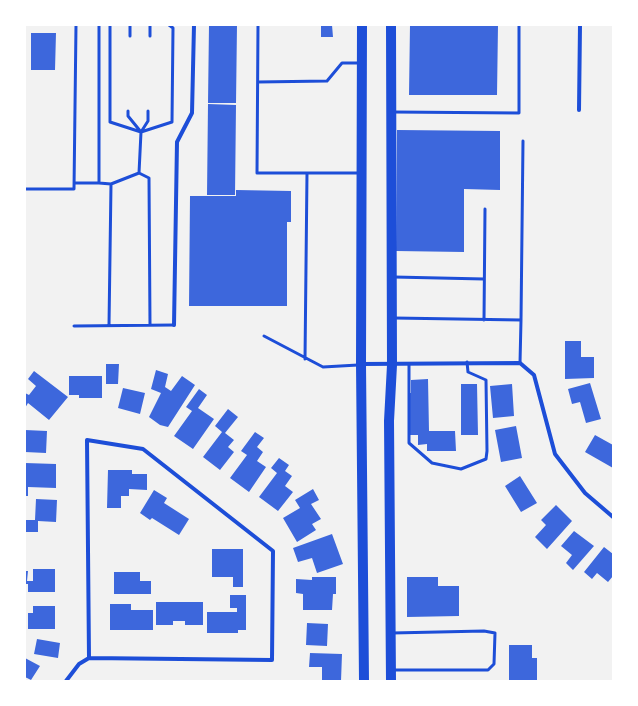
<!DOCTYPE html>
<style>
body{margin:0}
#map{position:relative;width:638px;height:706px;overflow:hidden;background:#f2f2f2;font-family:"Libre Baskerville",serif}
canvas{display:block}
.frame{position:absolute;inset:0;border:26px solid #fff;pointer-events:none}
</style>
<div id="map">
<canvas width="638" height="706"></canvas>
<div class="frame"></div>
</div>
<script>
const ctx = document.querySelector('canvas').getContext('2d');
ctx.lineJoin = 'round';
function fillPath(path, color) {
  ctx.fillStyle = color;
  ctx.fill(path, 'evenodd');
}
function shape(rows) {
  const path = new Path2D();
  for (const r of rows) {
    path.moveTo(r[0], r[1]);
    for (let i = 2; i < r.length; i += 2) path.lineTo(r[i], r[i + 1]);
  }
  return path;
}
function stroke(path, color, width, dash) {
  ctx.strokeStyle = color;
  ctx.lineWidth = width;
  ctx.lineCap = dash ? 'butt' : 'round';
  ctx.setLineDash(dash || []);
  ctx.stroke(path);
}
fillPath(shape([
 [209,25,237,25,236,103,208,103],
 [321,25,332,25,333,37,321,37],
 [410,25,498,25,497,95,409,95],
 [31,33,56,33,55,70,31,70],
 [208,104,236,105,235,195,207,195],
 [397,130,500,131,500,190,464,189,464,252,396,251],
 [236,190,291,191,291,222,287,222,287,306,189,306,190,196,236,196],
 [565,341,581,341,581,357,594,357,594,378,565,379],
 [106,364,119,364,118,384,106,384],
 [156,370,168,374,165,387,171,391,182,376,195,385,168,427,160,425,149,417,161,393,151,389],
 [34,371,68,397,49,420,28,403,25,408,25,393,29,395,36,386,28,379],
 [69,376,102,376,102,398,79,398,79,395,69,395],
 [428,379,429,431,455,431,456,451,427,451,427,444,418,445,418,435,409,435,409,393,411,393,411,380],
 [590,383,601,419,586,423,580,402,572,404,568,389],
 [461,384,477,384,478,435,461,435],
 [512,384,514,416,493,418,490,386],
 [123,388,145,393,140,414,118,408],
 [199,389,207,395,198,408,214,419,193,449,174,436,192,411,186,407],
 [228,409,238,417,225,433,234,440,228,447,234,452,220,470,203,457,222,432,215,426],
 [516,426,522,458,501,462,495,430],
 [25,430,47,431,46,453,25,452],
 [255,432,264,438,257,447,263,452,257,461,266,467,249,492,230,478,247,455,241,451],
 [595,435,613,445,613,468,585,452],
 [279,458,289,465,285,471,292,476,285,486,293,492,278,511,259,497,277,473,271,468],
 [25,463,56,464,56,488,28,487,28,496,25,496],
 [108,470,132,470,132,474,147,474,147,490,129,489,129,496,121,496,121,508,107,508],
 [520,476,537,503,521,512,505,486],
 [313,489,319,500,311,504,321,519,312,524,316,530,297,542,283,518,300,508,295,500],
 [154,490,167,498,164,503,189,519,179,535,152,518,150,520,140,513],
 [36,499,57,500,56,522,38,521,38,532,25,532,25,520,35,520],
 [556,505,572,521,547,549,535,537,546,525,541,520],
 [574,531,594,546,573,570,566,563,572,555,561,546],
 [332,534,343,564,317,573,312,558,298,562,293,548],
 [604,547,613,554,613,576,608,582,597,573,592,579,584,572],
 [212,549,243,549,243,587,233,587,233,577,212,577],
 [33,569,55,569,55,592,28,592,28,584,25,584,25,571,28,571,27,581,33,581],
 [114,572,140,572,140,581,151,581,151,594,114,594],
 [312,577,336,577,336,594,333,594,332,610,303,610,303,594,296,593,296,579,312,580],
 [407,577,438,577,438,586,459,586,459,616,407,617],
 [230,595,246,595,246,630,238,630,238,633,207,633,207,612,237,612,237,608,230,608],
 [156,602,203,602,203,625,185,625,185,621,173,621,173,625,156,625],
 [110,604,131,604,131,610,153,610,153,630,110,630],
 [33,606,55,606,55,629,28,629,28,613,33,613],
 [307,623,328,624,327,646,306,645],
 [37,639,60,643,58,658,34,654],
 [509,645,532,645,532,658,537,658,537,681,509,681],
 [310,653,342,654,341,681,322,681,322,667,309,667],
 [25,658,40,666,31,680,25,677]
]), '#3d67dc');
stroke(shape([
 [110,25,110,122,141,132,172,122,173,28,169,25],
 [258,25,257,173,360,173],
 [130,36,130,25],
 [150,36,150,25],
 [258,82,327,81,342,63,359,63],
 [128,111,128,116,141,132,139,173],
 [393,112,519,113,519,25],
 [141,132,148,121,148,111],
 [75,183,99,183,99,25],
 [99,183,111,184,109,325],
 [111,184,139,173,149,178,150,325],
 [25,189,74,189,76,25],
 [394,277,484,279],
 [394,318,521,320,523,141],
 [484,320,485,209],
 [74,326,174,325],
 [264,336,323,367,358,365],
 [305,359,307,173],
 [520,363,521,320],
 [409,364,409,443,432,463,461,469,486,459,487,451,486,380,468,372,467,362],
 [392,633,484,631,495,633,494,664,488,670,393,670]
]), '#1d4ed8', 3);
stroke(shape([
 [579,110,580,25],
 [174,325,177,142,192,113,194,25],
 [361,364,520,363,534,375,555,454,585,493,613,517],
 [66,681,79,664,89,658,272,660,273,551,143,449,87,440,89,658]
]), '#1d4ed8', 4);
stroke(shape([
 [362,25,361,364,364,681],
 [391,681,389,421,392,365,391,25]
]), '#1d4ed8', 10);
</script>
